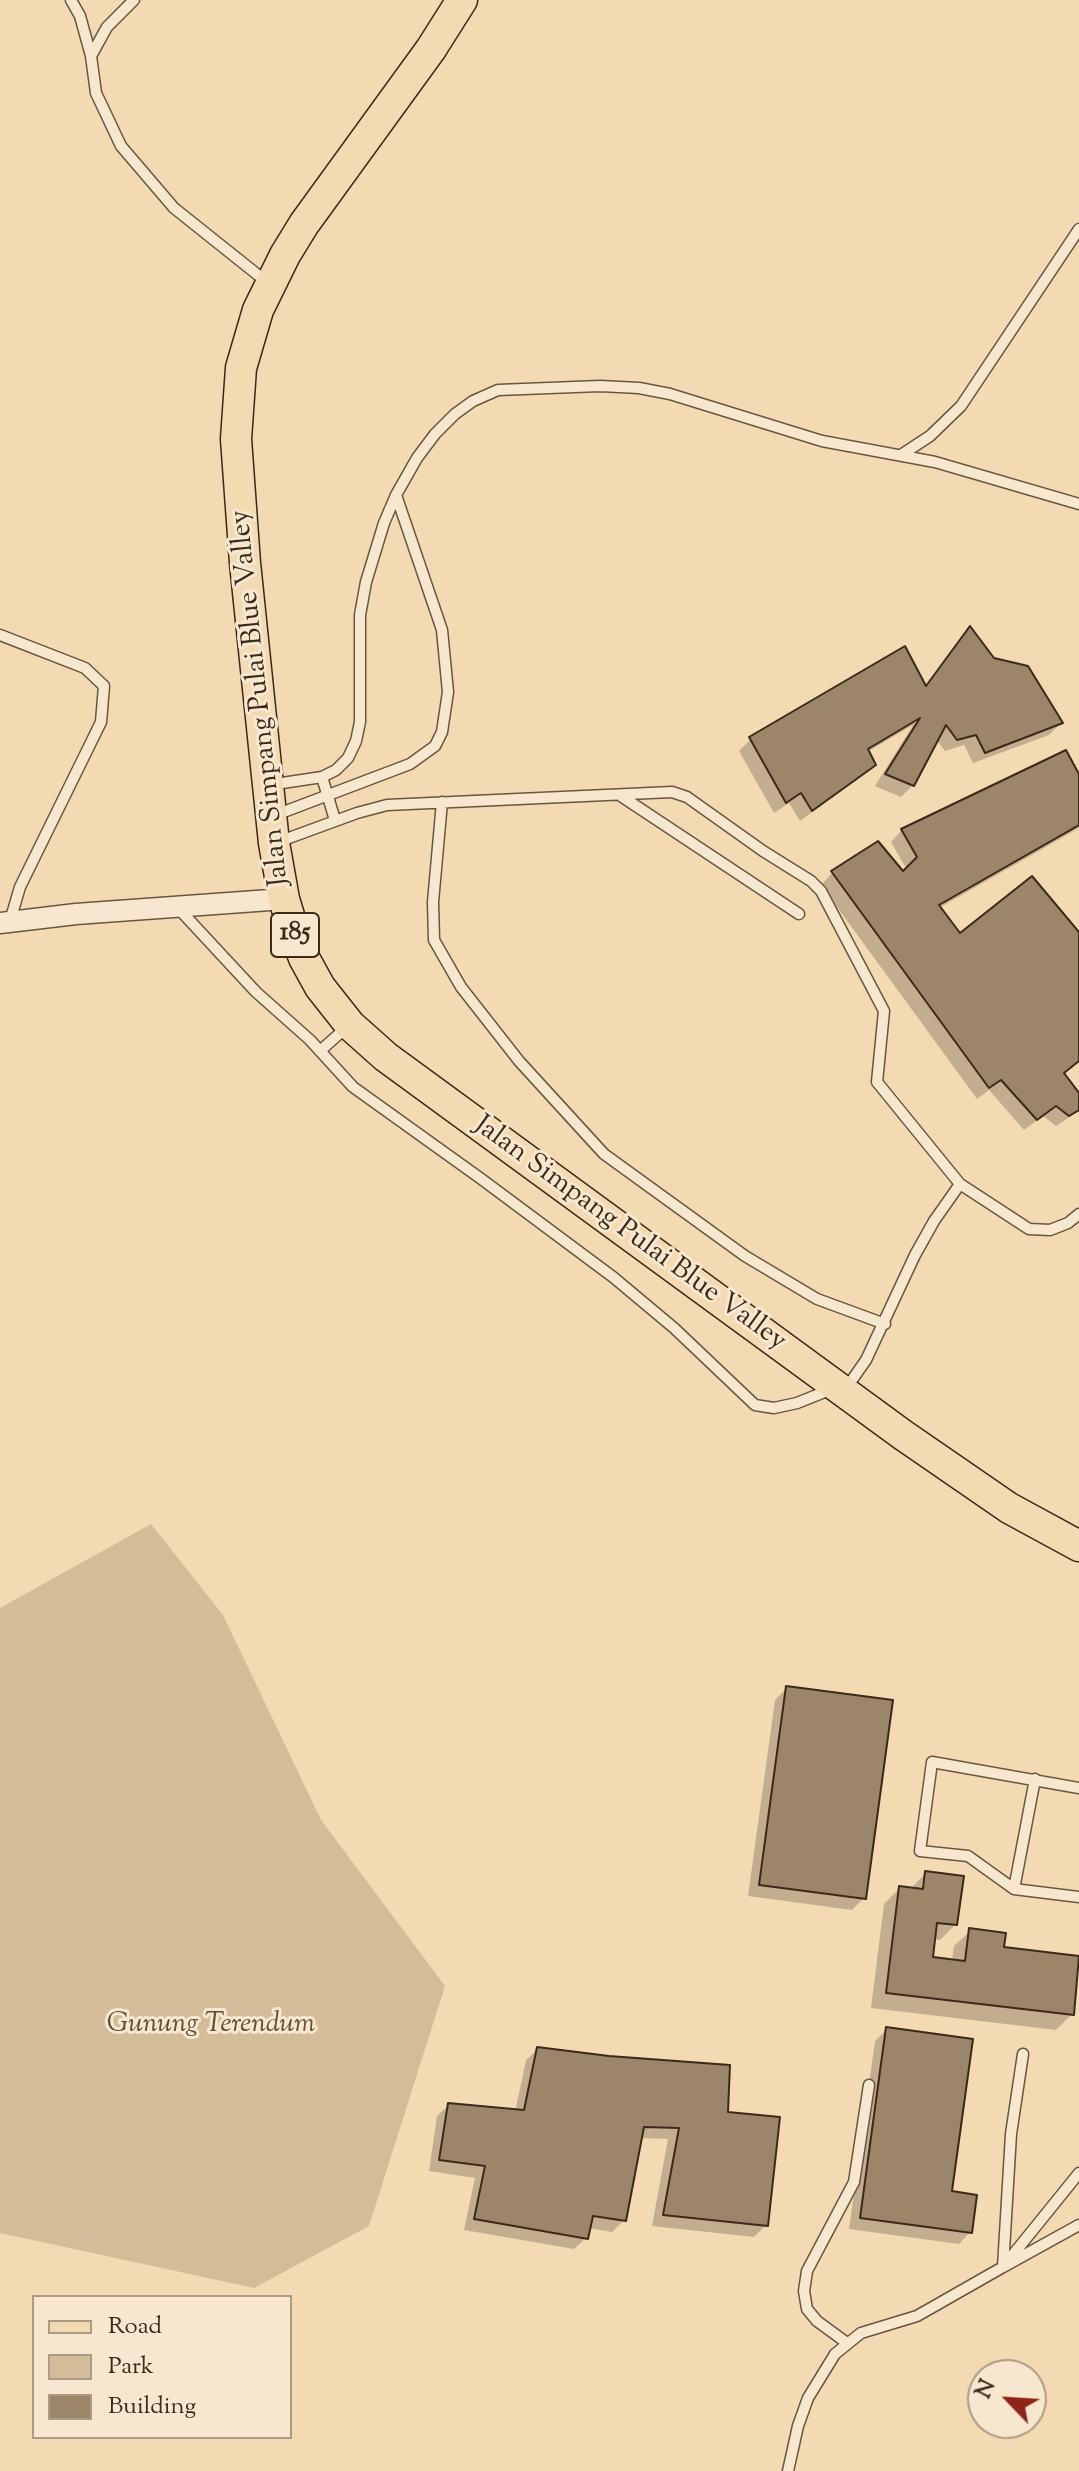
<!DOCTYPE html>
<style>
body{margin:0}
#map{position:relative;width:1079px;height:2471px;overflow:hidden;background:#f3dab3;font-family:"Sorts Mill Goudy",serif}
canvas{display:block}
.legend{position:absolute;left:32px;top:2295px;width:260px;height:144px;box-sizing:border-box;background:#f7e7ce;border:2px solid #ac9b86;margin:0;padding:10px 14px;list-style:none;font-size:24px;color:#3b2a19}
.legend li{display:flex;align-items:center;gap:16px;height:40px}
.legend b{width:40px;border:2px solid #ac9b86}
.north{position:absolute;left:967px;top:2359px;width:80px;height:80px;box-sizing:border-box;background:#f7e7ce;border:2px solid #ac9b86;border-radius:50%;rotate:295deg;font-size:22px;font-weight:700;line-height:32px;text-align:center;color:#3b2a19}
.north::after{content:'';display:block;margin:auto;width:28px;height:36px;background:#8f2418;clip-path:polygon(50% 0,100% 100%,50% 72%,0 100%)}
</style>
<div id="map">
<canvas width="1079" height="2471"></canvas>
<ul class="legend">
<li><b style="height:10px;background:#f3dab3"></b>Road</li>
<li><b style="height:22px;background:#d4bc99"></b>Park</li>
<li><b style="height:22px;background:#9b8669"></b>Building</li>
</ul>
<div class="north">N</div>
</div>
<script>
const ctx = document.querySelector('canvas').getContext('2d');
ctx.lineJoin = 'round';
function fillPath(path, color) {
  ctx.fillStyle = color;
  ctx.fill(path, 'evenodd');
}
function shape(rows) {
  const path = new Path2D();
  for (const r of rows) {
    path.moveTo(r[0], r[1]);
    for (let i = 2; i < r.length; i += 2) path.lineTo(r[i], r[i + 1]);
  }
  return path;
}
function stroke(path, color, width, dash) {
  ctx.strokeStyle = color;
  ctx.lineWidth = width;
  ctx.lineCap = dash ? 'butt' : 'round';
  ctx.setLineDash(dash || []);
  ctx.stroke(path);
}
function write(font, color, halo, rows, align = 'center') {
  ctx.font = font + ' "Sorts Mill Goudy",serif';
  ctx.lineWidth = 6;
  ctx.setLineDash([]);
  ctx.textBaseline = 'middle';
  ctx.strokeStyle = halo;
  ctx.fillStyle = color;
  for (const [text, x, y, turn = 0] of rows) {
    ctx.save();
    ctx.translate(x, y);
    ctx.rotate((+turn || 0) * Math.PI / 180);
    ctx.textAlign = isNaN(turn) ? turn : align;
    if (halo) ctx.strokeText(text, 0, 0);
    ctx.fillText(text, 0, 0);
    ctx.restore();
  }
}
fillPath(shape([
 [151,1524,223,1615,321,1820,445,1986,369,2226,254,2288,0,2233,0,1608]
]), '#d4bc99');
fillPath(shape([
 [970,629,993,660,1061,723,1049,735,973,763,964,745,945,751,936,739,913,785,901,797,875,786,913,725,867,752,873,765,862,776,800,821,789,803,774,813,739,751,751,739,925,687,959,641],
 [1079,778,1079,828,939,908,960,936,1079,935,1079,1061,1062,1074,1079,1096,1079,1111,1056,1126,1043,1116,1024,1130,989,1090,977,1099,821,885,832,873,878,844,903,873,907,870,891,842,902,830],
 [787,1688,864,1898,852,1910,748,1896,775,1700],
 [926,1873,956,1924,940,1940,933,1939,931,1959,952,1961,954,1946,970,1931,1002,1949,1079,1958,1072,2014,1056,2030,871,2008,884,1904,900,1888,909,1890],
 [887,2029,950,2193,970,2232,959,2244,849,2229,875,2041],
 [538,2049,726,2114,766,2225,754,2237,652,2226,668,2139,640,2138,624,2220,612,2232,588,2228,586,2238,574,2249,464,2230,475,2178,429,2171,437,2116,449,2105,515,2112,526,2060]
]), '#0003');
const building = shape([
 [970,626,994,658,1028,666,1063,723,985,753,976,735,957,740,946,725,914,786,885,774,920,718,868,749,876,765,812,811,801,793,786,803,749,737,905,646,926,686,970,626],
 [1066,750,1079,774,1079,825,939,905,960,933,1032,876,1079,932,1079,1061,1064,1073,1079,1093,1079,1110,1069,1116,1056,1106,1037,1120,1001,1080,989,1088,831,871,878,841,903,871,917,857,901,829,1066,750],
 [786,1686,893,1700,866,1899,759,1885,786,1686],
 [925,1871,964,1876,957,1925,937,1923,933,1957,965,1961,969,1928,1006,1933,1004,1947,1079,1956,1074,2015,886,1993,899,1886,923,1889,925,1871],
 [886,2027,973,2039,952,2191,977,2195,972,2233,860,2218,886,2027],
 [537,2047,609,2056,730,2065,728,2112,780,2117,768,2226,663,2215,679,2128,644,2127,626,2221,593,2216,588,2239,474,2219,485,2166,439,2160,448,2103,524,2110,537,2047]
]);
fillPath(building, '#9b8669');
stroke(building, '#3b2a19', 2);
const service = shape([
 [71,0,80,16,91,56],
 [134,0,107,27,91,56,96,93,121,146,174,208,268,283],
 [901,455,930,436,961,406,1079,229],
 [0,635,85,668,104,686,101,722,20,887,10,921],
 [322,777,335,820],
 [269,785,322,777,336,770,348,758,356,741,360,722,360,615,366,582,384,523,396,495,417,458,435,434,455,414,473,401,498,390,600,386,639,388,670,394,822,441,935,462,1079,504],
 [621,796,799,914],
 [442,802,433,902,434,940,461,987,519,1061,604,1154,745,1256,817,1299,885,1324],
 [273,816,410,764,435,746,442,732,448,692,442,630,396,495],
 [278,842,357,813,387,805,672,792,687,797,763,851,811,881,821,891,884,1011,877,1082,960,1184,934,1221,915,1255,866,1360,845,1390],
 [178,908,256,992,310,1040,353,1087,480,1178,613,1277,674,1328,755,1405,774,1408,797,1403,832,1389],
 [320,1051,348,1026],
 [960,1184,1029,1229,1050,1230,1068,1223,1079,1214],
 [1079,1788,932,1762,920,1851,968,1856,1014,1889,1079,1897],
 [1014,1889,1035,1779],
 [1023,2054,1011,2134,1003,2267,1079,2225],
 [847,2343,817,2321,807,2309,804,2291,807,2271,854,2182,869,2085],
 [788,2471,798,2426,808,2398,835,2354,861,2333,917,2316,1003,2267,1079,2173]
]);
const minor = shape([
 [0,923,76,914,284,899]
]);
const primary = shape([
 [462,0,431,49,304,224,285,255,258,310,241,368,236,439,245,563,274,843,284,899,293,929,304,958,320,987,350,1025,386,1057,903,1435,1009,1508,1079,1546]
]);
stroke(service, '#695640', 13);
stroke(minor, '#695640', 23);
stroke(primary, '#3b2a19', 33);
stroke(service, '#f7e7ce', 10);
stroke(minor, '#f7e7ce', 20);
stroke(primary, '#f3dab3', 30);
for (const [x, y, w] of [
 [295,935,48]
]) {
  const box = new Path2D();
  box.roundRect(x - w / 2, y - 22, w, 44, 6);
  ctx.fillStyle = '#f7e7ce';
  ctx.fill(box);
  stroke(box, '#3b2a19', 2);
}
write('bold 26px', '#3b2a19', null, [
 ["185",295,935]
]);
write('28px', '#3b2a19', '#f7e7ce', [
 ["Jalan Simpang Pulai Blue Valley",262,698,-96],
 ["Jalan Simpang Pulai Blue Valley",629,1235,36]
]);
write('italic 28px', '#614e39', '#f7e7ce', [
 ["Gunung Terendum",211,2026]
]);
</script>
